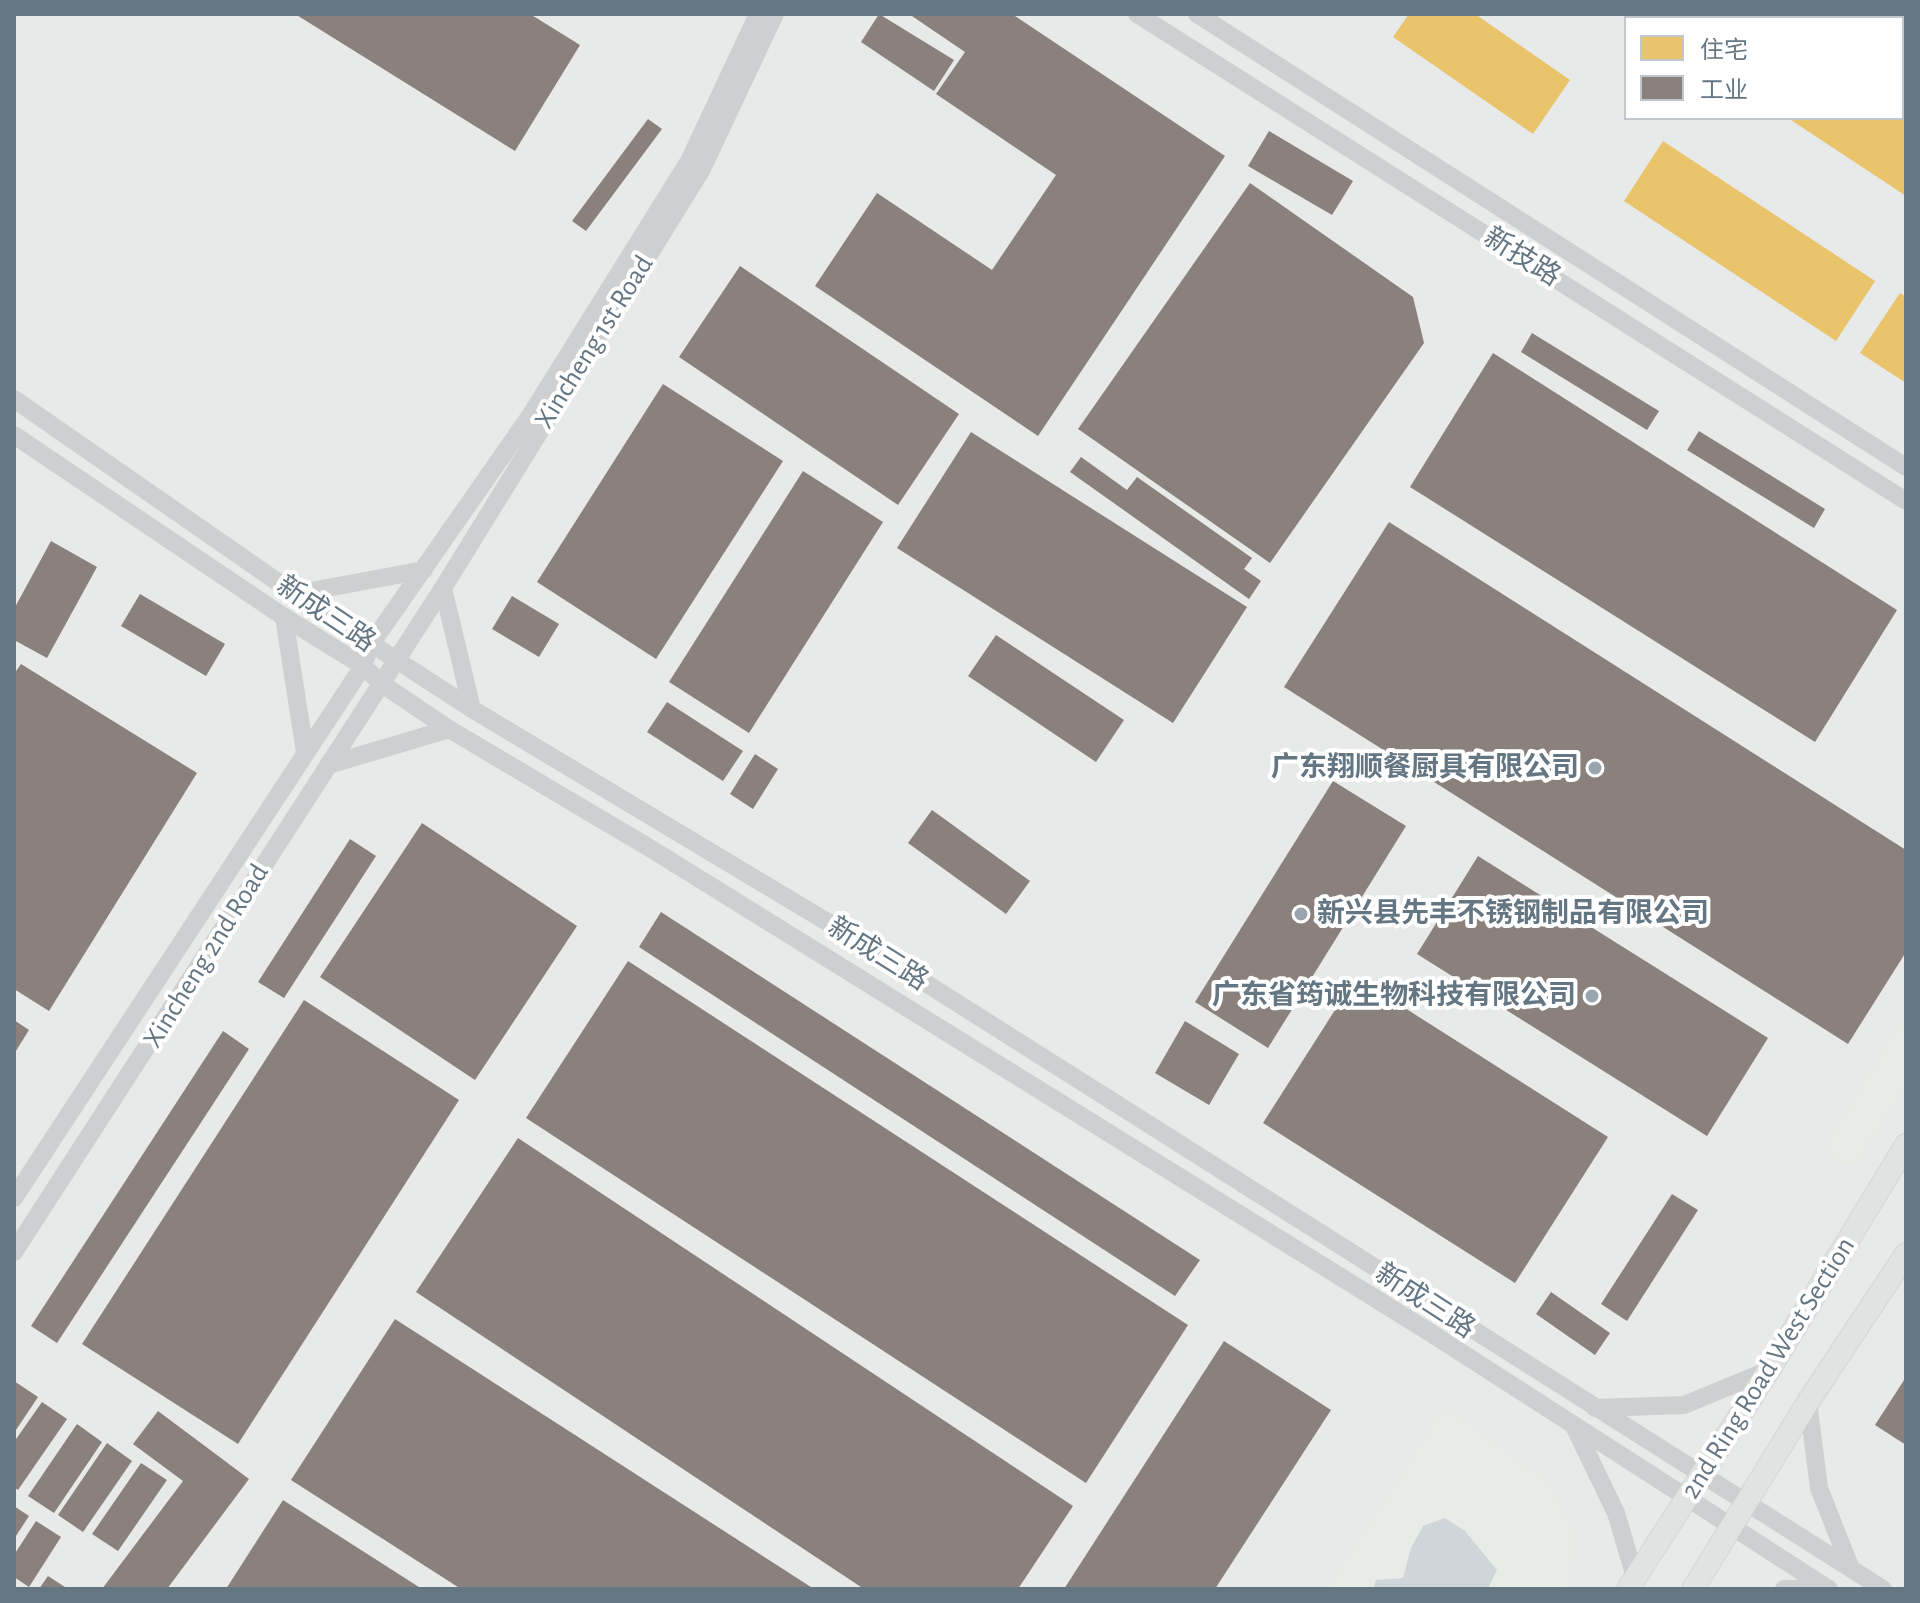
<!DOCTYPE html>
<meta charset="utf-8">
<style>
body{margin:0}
#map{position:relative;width:1920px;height:1603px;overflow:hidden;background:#f9f9f9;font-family:"Alegreya Sans","Noto Sans SC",sans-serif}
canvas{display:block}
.frame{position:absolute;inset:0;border:16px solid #657683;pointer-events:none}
.legend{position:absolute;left:1624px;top:16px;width:280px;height:104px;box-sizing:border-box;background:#fff;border:2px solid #c1c8cd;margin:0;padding:10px 14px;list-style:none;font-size:24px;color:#657683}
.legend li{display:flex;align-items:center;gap:16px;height:40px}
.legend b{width:40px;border:2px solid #c1c8cd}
</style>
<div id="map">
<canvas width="1920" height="1603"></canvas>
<div class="frame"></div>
<ul class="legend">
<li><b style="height:22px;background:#e9c46a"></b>住宅</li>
<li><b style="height:22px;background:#8a817c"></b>工业</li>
</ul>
</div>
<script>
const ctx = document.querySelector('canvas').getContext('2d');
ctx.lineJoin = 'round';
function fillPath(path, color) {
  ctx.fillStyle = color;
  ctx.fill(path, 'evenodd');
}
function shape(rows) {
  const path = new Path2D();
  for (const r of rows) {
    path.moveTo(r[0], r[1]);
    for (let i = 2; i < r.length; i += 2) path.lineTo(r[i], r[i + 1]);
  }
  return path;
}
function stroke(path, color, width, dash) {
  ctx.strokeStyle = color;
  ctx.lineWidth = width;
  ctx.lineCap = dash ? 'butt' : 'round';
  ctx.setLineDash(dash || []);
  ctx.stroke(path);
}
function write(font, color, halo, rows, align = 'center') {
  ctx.font = font + ' "Alegreya Sans","Noto Sans SC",sans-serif';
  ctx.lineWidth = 8;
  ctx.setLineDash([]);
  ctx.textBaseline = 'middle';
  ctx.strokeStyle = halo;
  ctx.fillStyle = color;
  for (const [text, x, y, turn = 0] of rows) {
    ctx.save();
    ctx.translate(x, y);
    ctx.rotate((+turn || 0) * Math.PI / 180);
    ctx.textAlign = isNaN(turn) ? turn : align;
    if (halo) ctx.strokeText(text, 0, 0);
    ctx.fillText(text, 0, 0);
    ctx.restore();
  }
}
fillPath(shape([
 [14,14,1906,14,1906,1589,14,1589],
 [1626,18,1902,18,1902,118,1626,118]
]), '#e8e9e9');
fillPath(shape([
 [1906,1013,1906,1083,1855,1166,1824,1150],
 [1445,1407,1548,1482,1572,1532,1571,1578,1564,1589,1328,1589]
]), '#e8ebe6');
fillPath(shape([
 [1445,1518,1465,1531,1497,1570,1488,1589,1373,1589,1376,1580,1403,1578,1411,1548,1423,1526]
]), '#ced6d9');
fillPath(shape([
 [1409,14,1475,14,1570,80,1533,134,1393,37],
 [1902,107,1906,110,1906,196,1788,118,1902,118],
 [1663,141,1875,281,1836,341,1624,201],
 [1900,293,1906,297,1906,383,1860,353]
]), '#e9c46a');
fillPath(shape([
 [295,14,530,14,580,45,515,151],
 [879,14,954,60,934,91,861,42],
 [909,14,1012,14,1225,156,1038,436,815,286,877,193,992,270,1056,175,936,94,965,52],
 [648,119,662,129,586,231,572,221],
 [1269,131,1353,181,1332,215,1248,166],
 [1250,183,1413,297,1424,343,1270,563,1078,429],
 [740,266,959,414,898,505,679,357],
 [1532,333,1659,411,1647,430,1521,352],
 [1493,353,1897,610,1815,742,1410,487],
 [663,384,783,461,656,659,537,582],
 [1699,431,1825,509,1814,528,1687,450],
 [971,432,1247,607,1173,723,897,548],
 [1081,457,1127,490,1137,477,1252,558,1244,569,1261,581,1249,599,1070,472],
 [803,471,883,522,749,733,669,682],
 [1389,522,1906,850,1906,952,1848,1044,1284,687],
 [51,541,97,567,47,658,14,640,14,609],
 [140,594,225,644,206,676,121,626],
 [512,596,559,624,539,657,492,629],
 [996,635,1124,720,1096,762,968,676],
 [21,664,197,773,49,1011,14,989,14,674],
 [667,702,743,751,723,781,647,732],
 [755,754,778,769,753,809,730,794],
 [1333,781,1406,826,1268,1048,1195,1002],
 [932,810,1030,881,1006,914,908,843],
 [422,823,577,926,475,1080,320,977],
 [350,839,376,856,284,998,258,982],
 [1478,856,1768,1038,1707,1136,1417,954],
 [661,912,1200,1260,1175,1296,639,947],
 [628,961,1188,1325,1086,1483,526,1118],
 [1356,977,1608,1137,1515,1283,1263,1123],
 [304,1000,459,1100,238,1444,82,1344],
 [14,1020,29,1030,14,1054],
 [1185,1021,1239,1054,1209,1105,1155,1073],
 [223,1031,249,1049,57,1343,31,1326],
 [518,1138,1073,1506,1018,1589,864,1589,416,1292],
 [1672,1194,1698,1210,1627,1321,1601,1304],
 [1551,1292,1610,1333,1595,1355,1536,1314],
 [395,1319,814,1589,461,1589,291,1480],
 [1224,1341,1331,1410,1215,1589,1064,1589],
 [1906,1377,1906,1445,1875,1425],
 [14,1381,38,1397,14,1433],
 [42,1402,67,1419,18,1490,14,1487,14,1442],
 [158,1411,249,1479,167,1589,102,1589,183,1481,133,1444],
 [77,1424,102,1442,54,1513,28,1496],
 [107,1443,132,1461,83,1532,58,1515],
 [141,1463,167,1480,118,1551,92,1534],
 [283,1500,422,1589,226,1589],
 [14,1506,29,1516,14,1539],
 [36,1521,61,1537,29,1587,14,1577,14,1555],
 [48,1576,68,1589,39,1589]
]), '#8a817c');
const major = shape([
 [1628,1589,1769,1370,1906,1145],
 [1693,1589,1808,1402,1906,1254]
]);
stroke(major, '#d5d6d7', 24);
stroke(shape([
 [1137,14,1906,501],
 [1197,14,1906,467],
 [14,399,295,594,472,709,864,944,1883,1589],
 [14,435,284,617,363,666,382,684,449,729,653,850,1426,1330,1829,1589],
 [443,588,472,709],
 [295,594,424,570],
 [284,617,305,752],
 [328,765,449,729],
 [14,1198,363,666,371,644,530,416,689,161,758,14],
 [14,1252,443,588,702,169,775,14],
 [1808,1402,1819,1488,1851,1569],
 [1595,1408,1684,1405,1769,1370],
 [1574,1426,1616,1513,1635,1577],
 [1784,1589,1803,1589]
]), '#cecfd0', 18);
stroke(major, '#e1e2e2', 22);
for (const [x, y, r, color] of [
 [1595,768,8,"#99a4ac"],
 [1301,914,8,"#99a4ac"],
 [1592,996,8,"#99a4ac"]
]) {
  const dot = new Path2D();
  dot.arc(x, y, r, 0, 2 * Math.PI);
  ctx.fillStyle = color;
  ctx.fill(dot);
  stroke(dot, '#fff', 3);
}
write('28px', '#657683', '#fff', [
 ["新技路",1522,257,32],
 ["Xincheng 1st Road",594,342,-58],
 ["新成三路",326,614,34],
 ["新成三路",878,954,32],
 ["Xincheng 2nd Road",206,956,-58],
 ["新成三路",1425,1301,33],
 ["2nd Ring Road West Section",1768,1368,-58]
]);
write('bold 28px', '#657683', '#fff', [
 ["广东翔顺餐厨具有限公司",1579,768],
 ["新兴县先丰不锈钢制品有限公司",1317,914,"left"],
 ["广东省筠诚生物科技有限公司",1576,996]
], 'right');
</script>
